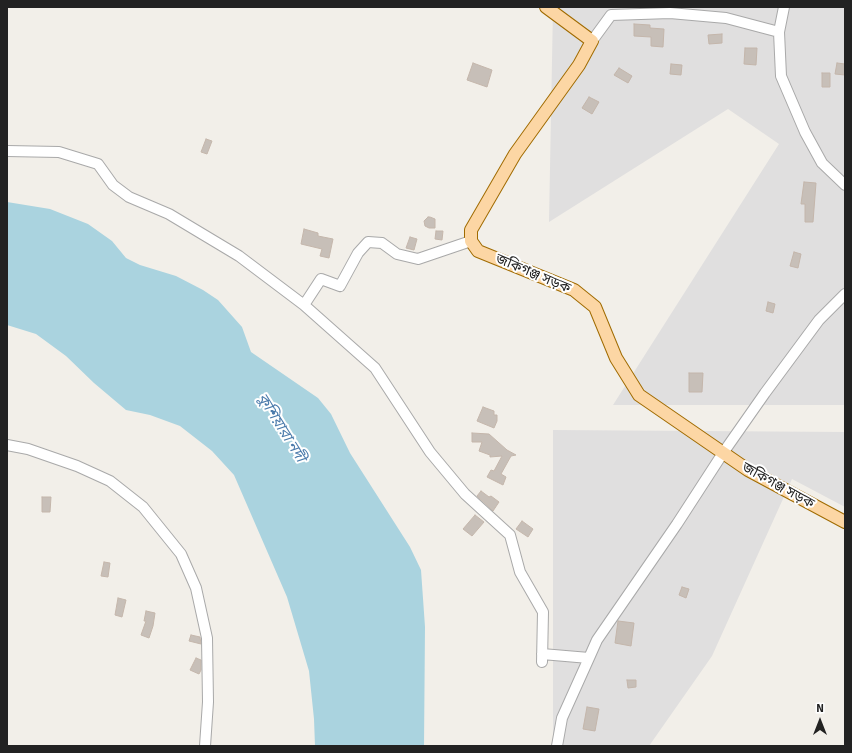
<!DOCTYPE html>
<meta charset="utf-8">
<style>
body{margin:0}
#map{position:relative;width:852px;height:753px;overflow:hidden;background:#f2efe9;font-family:Signika,sans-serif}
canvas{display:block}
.frame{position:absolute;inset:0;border:8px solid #222;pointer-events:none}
.north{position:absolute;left:800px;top:701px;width:40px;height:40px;-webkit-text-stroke:3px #fff;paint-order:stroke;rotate:0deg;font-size:11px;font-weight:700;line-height:16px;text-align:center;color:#222}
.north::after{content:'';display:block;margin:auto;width:14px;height:18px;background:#222;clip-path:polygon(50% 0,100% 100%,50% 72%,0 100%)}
</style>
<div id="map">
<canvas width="852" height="753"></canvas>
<div class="frame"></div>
<div class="north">N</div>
</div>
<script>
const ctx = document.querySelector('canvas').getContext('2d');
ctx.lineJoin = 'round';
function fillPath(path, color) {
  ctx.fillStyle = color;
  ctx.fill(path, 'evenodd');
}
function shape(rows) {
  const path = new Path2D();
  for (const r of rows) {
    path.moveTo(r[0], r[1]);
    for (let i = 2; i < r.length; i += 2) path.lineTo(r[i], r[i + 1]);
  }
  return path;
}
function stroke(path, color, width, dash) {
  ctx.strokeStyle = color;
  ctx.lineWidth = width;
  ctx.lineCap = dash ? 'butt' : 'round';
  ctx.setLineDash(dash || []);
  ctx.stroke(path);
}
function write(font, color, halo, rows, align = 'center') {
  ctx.font = font + ' Signika,"Noto Sans Bengali",sans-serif';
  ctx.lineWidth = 4;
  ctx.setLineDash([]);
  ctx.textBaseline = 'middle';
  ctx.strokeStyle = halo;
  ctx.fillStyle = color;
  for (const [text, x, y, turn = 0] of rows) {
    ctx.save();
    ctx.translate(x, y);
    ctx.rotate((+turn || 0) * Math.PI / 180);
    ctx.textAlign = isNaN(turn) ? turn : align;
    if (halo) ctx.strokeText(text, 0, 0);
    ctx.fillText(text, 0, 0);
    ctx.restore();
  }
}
fillPath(shape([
 [553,7,845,7,845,405,613,405,779,144,728,109,549,222],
 [553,430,845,432,845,507,792,479,712,656,649,746,553,746]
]), '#e0dfdf');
fillPath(shape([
 [7,202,50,209,88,224,112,241,126,258,140,265,176,276,203,290,218,300,242,327,251,352,318,398,331,414,350,453,410,547,421,570,425,627,424,746,315,746,314,719,309,671,287,597,234,475,212,451,180,426,150,415,126,410,94,383,66,356,36,334,7,325]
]), '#aad3df');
const building = shape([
 [634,24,650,25,650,28,664,29,663,47,651,46,651,37,634,36,634,24],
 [722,34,722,43,709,44,708,35,722,34],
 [745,48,757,48,756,65,744,64,745,48],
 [473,63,492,70,487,87,467,80,473,63],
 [837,63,845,64,845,75,835,74,837,63],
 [671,64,682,65,681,75,670,74,671,64],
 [619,68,632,76,628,83,614,75,619,68],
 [822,73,830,73,830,87,822,87,822,73],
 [589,97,599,102,592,114,582,108,589,97],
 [206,139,212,141,207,154,201,152,206,139],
 [804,182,816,183,813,222,805,222,805,204,801,204,804,182],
 [428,217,430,217,435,219,435,228,429,228,425,226,424,221,428,217],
 [304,229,318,233,318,236,333,239,329,258,320,256,322,249,301,244,304,229],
 [436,231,443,231,442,240,435,239,436,231],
 [410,237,417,239,414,250,406,248,410,237],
 [794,252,801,254,798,268,790,266,794,252],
 [768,302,775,304,773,313,766,311,768,302],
 [689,373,703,373,702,392,689,392,689,373],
 [483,407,494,411,494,415,497,415,497,421,494,428,477,421,483,407],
 [472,433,489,434,507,450,516,455,511,456,501,474,506,477,503,485,487,477,491,470,494,471,502,456,490,457,490,455,479,451,482,442,472,442,472,433],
 [481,491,489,497,491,496,499,502,493,511,477,496,481,491],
 [42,497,51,497,50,512,42,512,42,497],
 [475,515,484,522,472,536,463,529,475,515],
 [522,521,533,529,528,537,516,529,522,521],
 [104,562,110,563,108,577,101,576,104,562],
 [682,587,689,589,686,598,679,595,682,587],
 [118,598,126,600,122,617,115,615,118,598],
 [146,611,155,613,153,626,149,638,141,635,146,621,144,621,146,611],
 [618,621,634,623,631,646,615,643,618,621],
 [191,635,200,637,201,644,189,641,191,635],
 [196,658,201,660,201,670,199,674,190,670,196,658],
 [627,680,636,680,636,687,628,688,627,680],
 [587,707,599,709,595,731,583,729,587,707]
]);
fillPath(building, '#c7bfb8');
stroke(building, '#c4b6ab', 1);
const minor = shape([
 [779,32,784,7],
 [592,41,611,15,670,13,726,18,779,32,781,76,805,132,822,163,845,185],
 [7,151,59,152,98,164,113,185,129,197,169,214,239,256,304,305,321,279,340,286,358,253,368,242,382,243,397,254,418,259,471,241],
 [304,305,375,368,430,452,465,494,510,535,520,572,543,612,542,662],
 [7,445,28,449,77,466,110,481,143,507,181,554,196,588,207,638,208,702,205,746],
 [542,654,589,658,597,640,677,524,723,453,765,393,819,320,845,294],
 [557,746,562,718,589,658]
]);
const major = shape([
 [546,7,592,41,579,65,515,154,471,230,471,241,478,251,574,290,595,307,616,358,639,395,748,470,845,522]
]);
stroke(minor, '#a9a9a9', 12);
stroke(major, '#a06b00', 14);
stroke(minor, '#fff', 10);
stroke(major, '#fcd6a4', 12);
write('14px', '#222', '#fff', [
 ["জকিগঞ্জ সড়ক",533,274,23],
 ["জকিগঞ্জ সড়ক",778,486,29]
]);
write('italic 15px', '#4a7aab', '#fff', [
 ["কুশিয়ারা নদী",281,428,58]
]);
</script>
